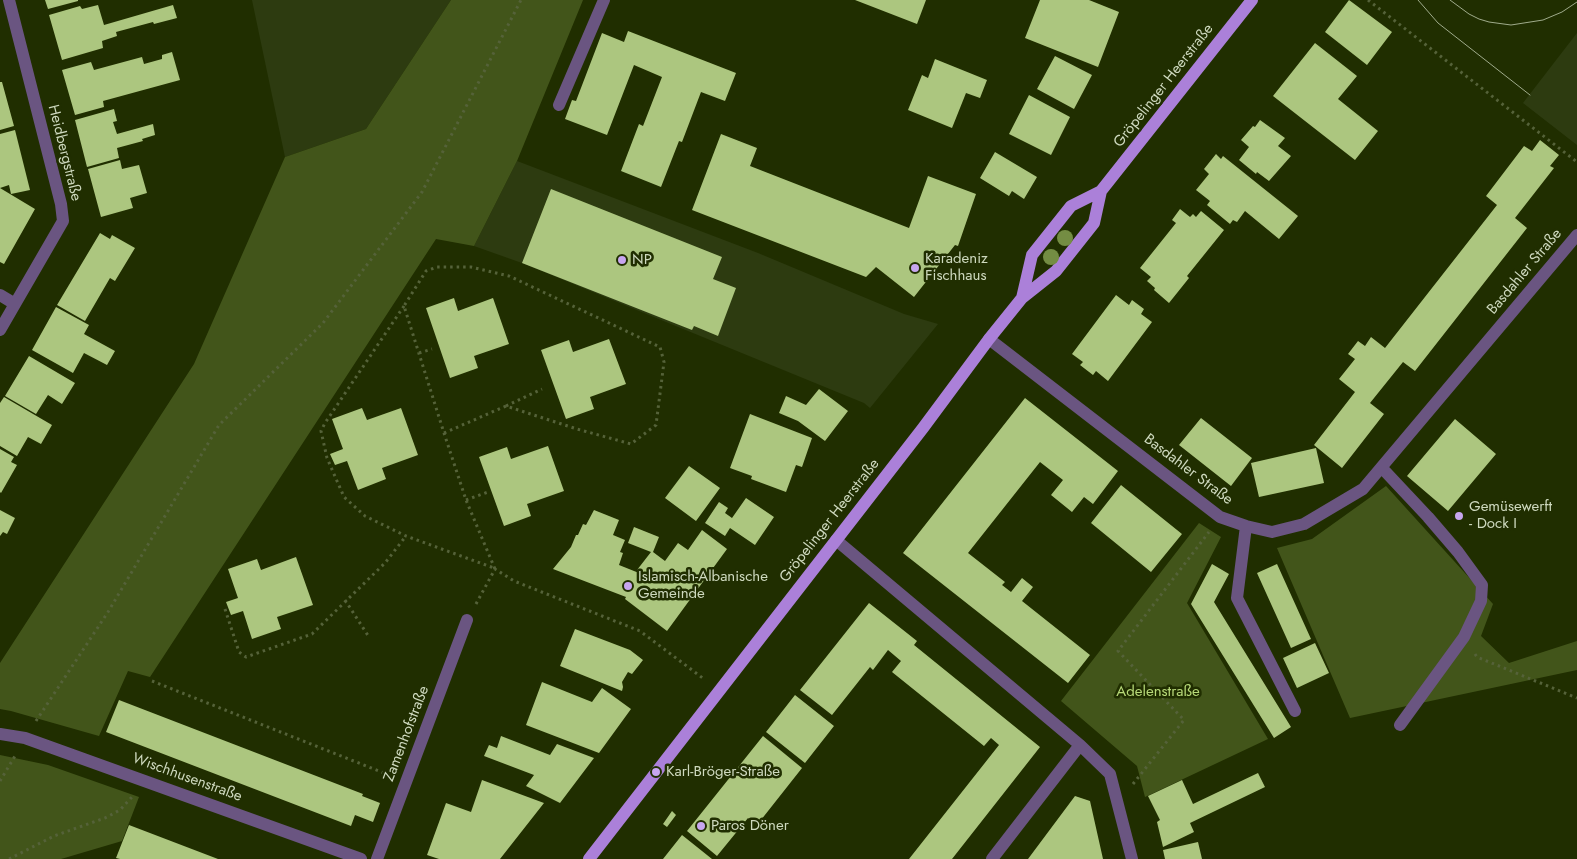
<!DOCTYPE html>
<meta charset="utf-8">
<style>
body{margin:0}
canvas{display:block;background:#202e00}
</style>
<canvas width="1577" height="859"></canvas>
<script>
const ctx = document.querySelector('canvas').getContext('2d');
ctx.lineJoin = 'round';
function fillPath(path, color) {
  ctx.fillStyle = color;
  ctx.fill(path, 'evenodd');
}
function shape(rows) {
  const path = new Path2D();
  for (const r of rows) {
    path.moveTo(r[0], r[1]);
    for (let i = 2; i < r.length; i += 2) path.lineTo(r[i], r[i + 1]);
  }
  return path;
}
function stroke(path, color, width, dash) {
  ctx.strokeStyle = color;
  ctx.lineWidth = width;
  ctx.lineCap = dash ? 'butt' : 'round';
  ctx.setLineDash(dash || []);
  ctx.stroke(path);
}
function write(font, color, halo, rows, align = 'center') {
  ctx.font = font + ' Jost,sans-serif';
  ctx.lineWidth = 5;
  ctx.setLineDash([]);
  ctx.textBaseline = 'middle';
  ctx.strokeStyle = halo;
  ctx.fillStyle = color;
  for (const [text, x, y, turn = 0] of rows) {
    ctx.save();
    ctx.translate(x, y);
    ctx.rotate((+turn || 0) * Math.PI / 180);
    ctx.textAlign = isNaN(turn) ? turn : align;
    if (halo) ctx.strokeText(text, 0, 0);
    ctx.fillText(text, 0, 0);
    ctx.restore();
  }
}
fillPath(shape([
 [252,0,451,0,366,129,285,157],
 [1577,33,1577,145,1523,103],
 [517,161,758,253,904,314,938,324,870,408,864,403,522,263,474,246]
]), '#2d3b10');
fillPath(shape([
 [451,0,583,0,517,161,474,246,436,239,150,677,128,671,99,736,11,711,0,709,0,663,194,364,285,157,366,129],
 [1386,486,1493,604,1481,636,1509,663,1577,641,1577,670,1350,718,1277,548,1312,539],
 [1199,523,1221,537,1187,603,1268,739,1145,797,1137,766,1061,701],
 [0,755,48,765,139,797,122,841,61,859,0,859]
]), '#42551a');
fillPath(shape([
 [45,0,78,0,78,1,48,9],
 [855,0,926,0,917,24],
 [1040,0,1089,0,1119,12,1098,67,1025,38],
 [1349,0,1392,32,1367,65,1325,32],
 [98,5,104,25,173,5,177,18,154,24,153,22,116,32,117,36,102,41,103,48,62,60,49,15,80,6,82,9],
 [628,31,736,73,725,101,701,92,682,142,679,141,661,187,621,171,639,124,643,126,662,77,634,65,607,135,565,119,572,100,576,101,602,33,624,42],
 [1315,43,1357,76,1338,99,1378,131,1355,160,1273,96],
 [172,52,180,80,103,101,104,107,75,115,62,70,91,62,94,70,142,57,144,64,162,59,162,55],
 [1055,56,1092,75,1074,109,1037,89],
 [935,59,987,80,980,98,966,93,952,128,908,110,922,75,928,78],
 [0,82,2,82,14,126,0,130],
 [1029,95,1070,117,1051,155,1009,134],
 [114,109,117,121,113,122,117,134,153,124,155,135,142,139,143,141,117,148,119,158,87,167,75,120],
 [1260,120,1285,138,1278,146,1291,156,1269,181,1257,172,1256,174,1239,160,1249,147,1241,140,1253,126,1255,127],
 [15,130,30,190,11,194,9,185,0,188,0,134],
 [721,134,757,148,750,166,909,228,928,176,976,194,958,246,955,245,914,297,876,267,866,277,692,210],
 [1540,140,1559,155,1550,166,1554,168,1515,218,1527,228,1415,371,1403,362,1370,403,1384,414,1342,468,1314,445,1355,392,1339,379,1355,359,1348,354,1358,341,1365,346,1371,337,1385,348,1497,205,1486,196,1524,146,1532,151],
 [995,152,1037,177,1024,199,1012,191,1009,196,980,178],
 [1216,154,1221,159,1223,156,1298,216,1279,239,1245,211,1237,222,1233,220,1230,224,1207,205,1210,201,1196,190,1209,174,1204,169],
 [120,160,122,169,139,165,147,193,130,198,133,208,101,217,88,169],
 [0,188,35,209,4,264,0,262],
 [551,189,722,257,713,279,736,288,718,336,694,326,692,330,522,263],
 [1180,209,1190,217,1193,214,1196,217,1201,211,1224,230,1187,276,1189,278,1169,303,1154,290,1155,288,1147,281,1151,277,1140,268,1176,223,1172,220],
 [100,233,110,239,112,235,135,248,115,281,110,278,85,321,57,305],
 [1116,295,1129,305,1132,300,1144,309,1141,314,1152,322,1108,381,1096,371,1093,375,1080,365,1083,362,1072,354],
 [454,298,458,311,493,298,509,344,474,356,478,368,450,378,426,308],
 [56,307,89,325,84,334,115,351,107,365,84,353,73,373,32,350],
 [609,339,626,384,590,397,594,409,566,419,541,350,569,340,573,352],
 [29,356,75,383,62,404,48,395,36,414,5,396],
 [819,389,848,411,825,441,798,421,779,413,786,396,806,405],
 [4,397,52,425,41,444,28,437,17,456,0,446,0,403],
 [1025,398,1118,471,1093,504,1084,497,1072,512,1051,495,1063,480,1040,462,968,553,1005,582,1002,585,1011,592,1022,578,1033,587,1022,601,1090,655,1068,683,903,553],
 [362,408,367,420,401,408,418,455,382,468,386,479,358,490,347,461,335,465,330,454,343,449,332,419],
 [750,414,812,438,802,467,796,465,786,492,751,479,752,476,730,468],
 [1201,418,1252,458,1231,486,1179,445],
 [1455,419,1496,454,1448,511,1407,476],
 [548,446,564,491,527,504,531,516,504,526,479,457,507,447,511,459],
 [1316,448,1324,483,1259,497,1251,463],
 [0,449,14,457,11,462,17,465,1,493,0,492],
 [689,466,720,488,696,521,665,498],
 [1121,485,1182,534,1151,572,1091,523],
 [746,498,774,517,755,545,730,528,725,536,705,523,719,502,728,508,725,513,732,518],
 [0,510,15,518,7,534,3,532,0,536],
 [594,510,619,520,613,535,625,540,620,552,623,553,619,565,644,575,637,570,651,552,628,543,634,527,659,537,653,552,665,561,678,543,688,550,702,530,727,549,667,631,625,599,626,597,553,569,571,547,576,535,578,535,583,524,586,525],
 [296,557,313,605,277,617,281,629,252,639,243,611,231,615,226,602,238,598,228,569,257,559,261,570],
 [1212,564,1229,574,1214,602,1291,727,1274,738,1191,604],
 [1277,564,1311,639,1291,648,1257,573],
 [869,603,917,641,914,645,1040,747,952,859,909,859,999,745,991,738,984,746,892,672,901,661,888,650,873,670,870,667,832,715,800,690],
 [575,629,630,650,643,660,632,674,628,672,622,682,623,687,622,691,560,666],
 [1315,643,1329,673,1297,688,1283,658],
 [542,682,592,702,602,688,631,709,599,753,526,725],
 [795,695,834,726,805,763,766,732],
 [119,700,363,794,362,796,380,803,373,822,355,815,351,826,106,732],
 [501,736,550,755,557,744,594,758,560,803,526,786,534,775,484,756,489,745,497,748],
 [763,736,802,768,757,825,748,818,717,856,687,831],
 [1258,773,1265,787,1190,823,1194,832,1163,847,1157,822,1160,820,1148,796,1182,780,1193,804],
 [482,780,544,803,500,859,439,859,427,855,446,803,471,812],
 [1075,796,1090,801,1103,859,1028,859],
 [672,811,676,815,667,827,663,824],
 [129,825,218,859,120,859,116,858],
 [682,835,712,859,663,859],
 [1198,842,1202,859,1165,859,1163,850]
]), '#acc67f');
stroke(shape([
 [1368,0,1577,162],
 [404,306,325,423,321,431,327,458,344,497,365,516,406,536,494,568],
 [419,353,432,349],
 [506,406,542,389],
 [444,433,506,406,577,429,631,444,656,425,664,362,660,347,509,276,471,267,437,267,426,271,404,306,444,433,466,500,495,569],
 [466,500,488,492],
 [345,600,369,637],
 [476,604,495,569,514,581,640,631,704,679],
 [225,609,239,652,246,657,312,634,385,563,406,536],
 [1475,654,1477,657,1577,698],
 [152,681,389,775],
 [36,721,108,612,219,425,323,323,422,192,521,0],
 [0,781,15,756],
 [1133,784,1184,720,1118,651,1209,532],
 [9,859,54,836,105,818,120,810,132,797]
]), '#556239', 3, [2.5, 4]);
stroke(shape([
 [559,105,604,0],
 [0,295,15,304],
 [0,330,63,221,61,204,9,0],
 [989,339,1220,517,1246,526,1272,532,1304,524,1363,489,1577,235],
 [1382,468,1428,517,1458,552,1482,585,1481,601,1464,637,1400,725],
 [1246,526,1237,598,1295,711],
 [836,540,1080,745,1110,774,1132,859],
 [0,734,25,738,361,859],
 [377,859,467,620],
 [992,859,1080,745]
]), '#6a5581', 12);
stroke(shape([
 [1022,298,1032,255,1071,206,1101,191],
 [589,859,923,428,989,339,1022,298,1056,271,1094,223,1101,191,1252,0]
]), '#ab80d9', 12);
stroke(shape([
 [1418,0,1438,23,1530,95],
 [1450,0,1469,14,1479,19,1489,22,1511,25,1543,20,1562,12,1577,2]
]), '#9fab8b', 1);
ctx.fillStyle = '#748d43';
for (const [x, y] of [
 [1065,238],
 [1051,257]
]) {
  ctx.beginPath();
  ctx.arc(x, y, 8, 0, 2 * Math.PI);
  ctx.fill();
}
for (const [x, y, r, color] of [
 [622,260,5,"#c7a6ef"],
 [915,268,5,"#c7a6ef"],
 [1459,516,5,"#c7a6ef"],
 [628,586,5,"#c7a6ef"],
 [656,772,5,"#c7a6ef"],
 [701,826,5,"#c7a6ef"]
]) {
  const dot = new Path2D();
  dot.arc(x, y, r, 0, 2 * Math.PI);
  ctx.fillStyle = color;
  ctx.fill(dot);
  stroke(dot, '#202e00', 2);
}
write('15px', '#ced9be', '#202e00', [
 ["Gröpelinger Heerstraße",1164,86,-52],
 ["Heidbergstraße",64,153,76],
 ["Basdahler Straße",1525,272,-50],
 ["Basdahler Straße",1188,470,37],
 ["Gröpelinger Heerstraße",830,521,-52],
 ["Zamenhofstraße",407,734,-69],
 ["Wischhusenstraße",187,778,20]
]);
write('15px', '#ced9be', '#202e00', [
 ["Karadeniz",925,259],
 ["Fischhaus",925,276],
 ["NP",632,260],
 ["Gemüsewerft",1469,507],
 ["- Dock I",1469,524],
 ["Islamisch-Albanische",638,577],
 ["Gemeinde",638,594],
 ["Karl-Bröger-Straße",666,772],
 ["Paros Döner",711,826]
], 'left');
write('15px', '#b8da79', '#202e00', [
 ["Adelenstraße",1158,692]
]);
</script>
